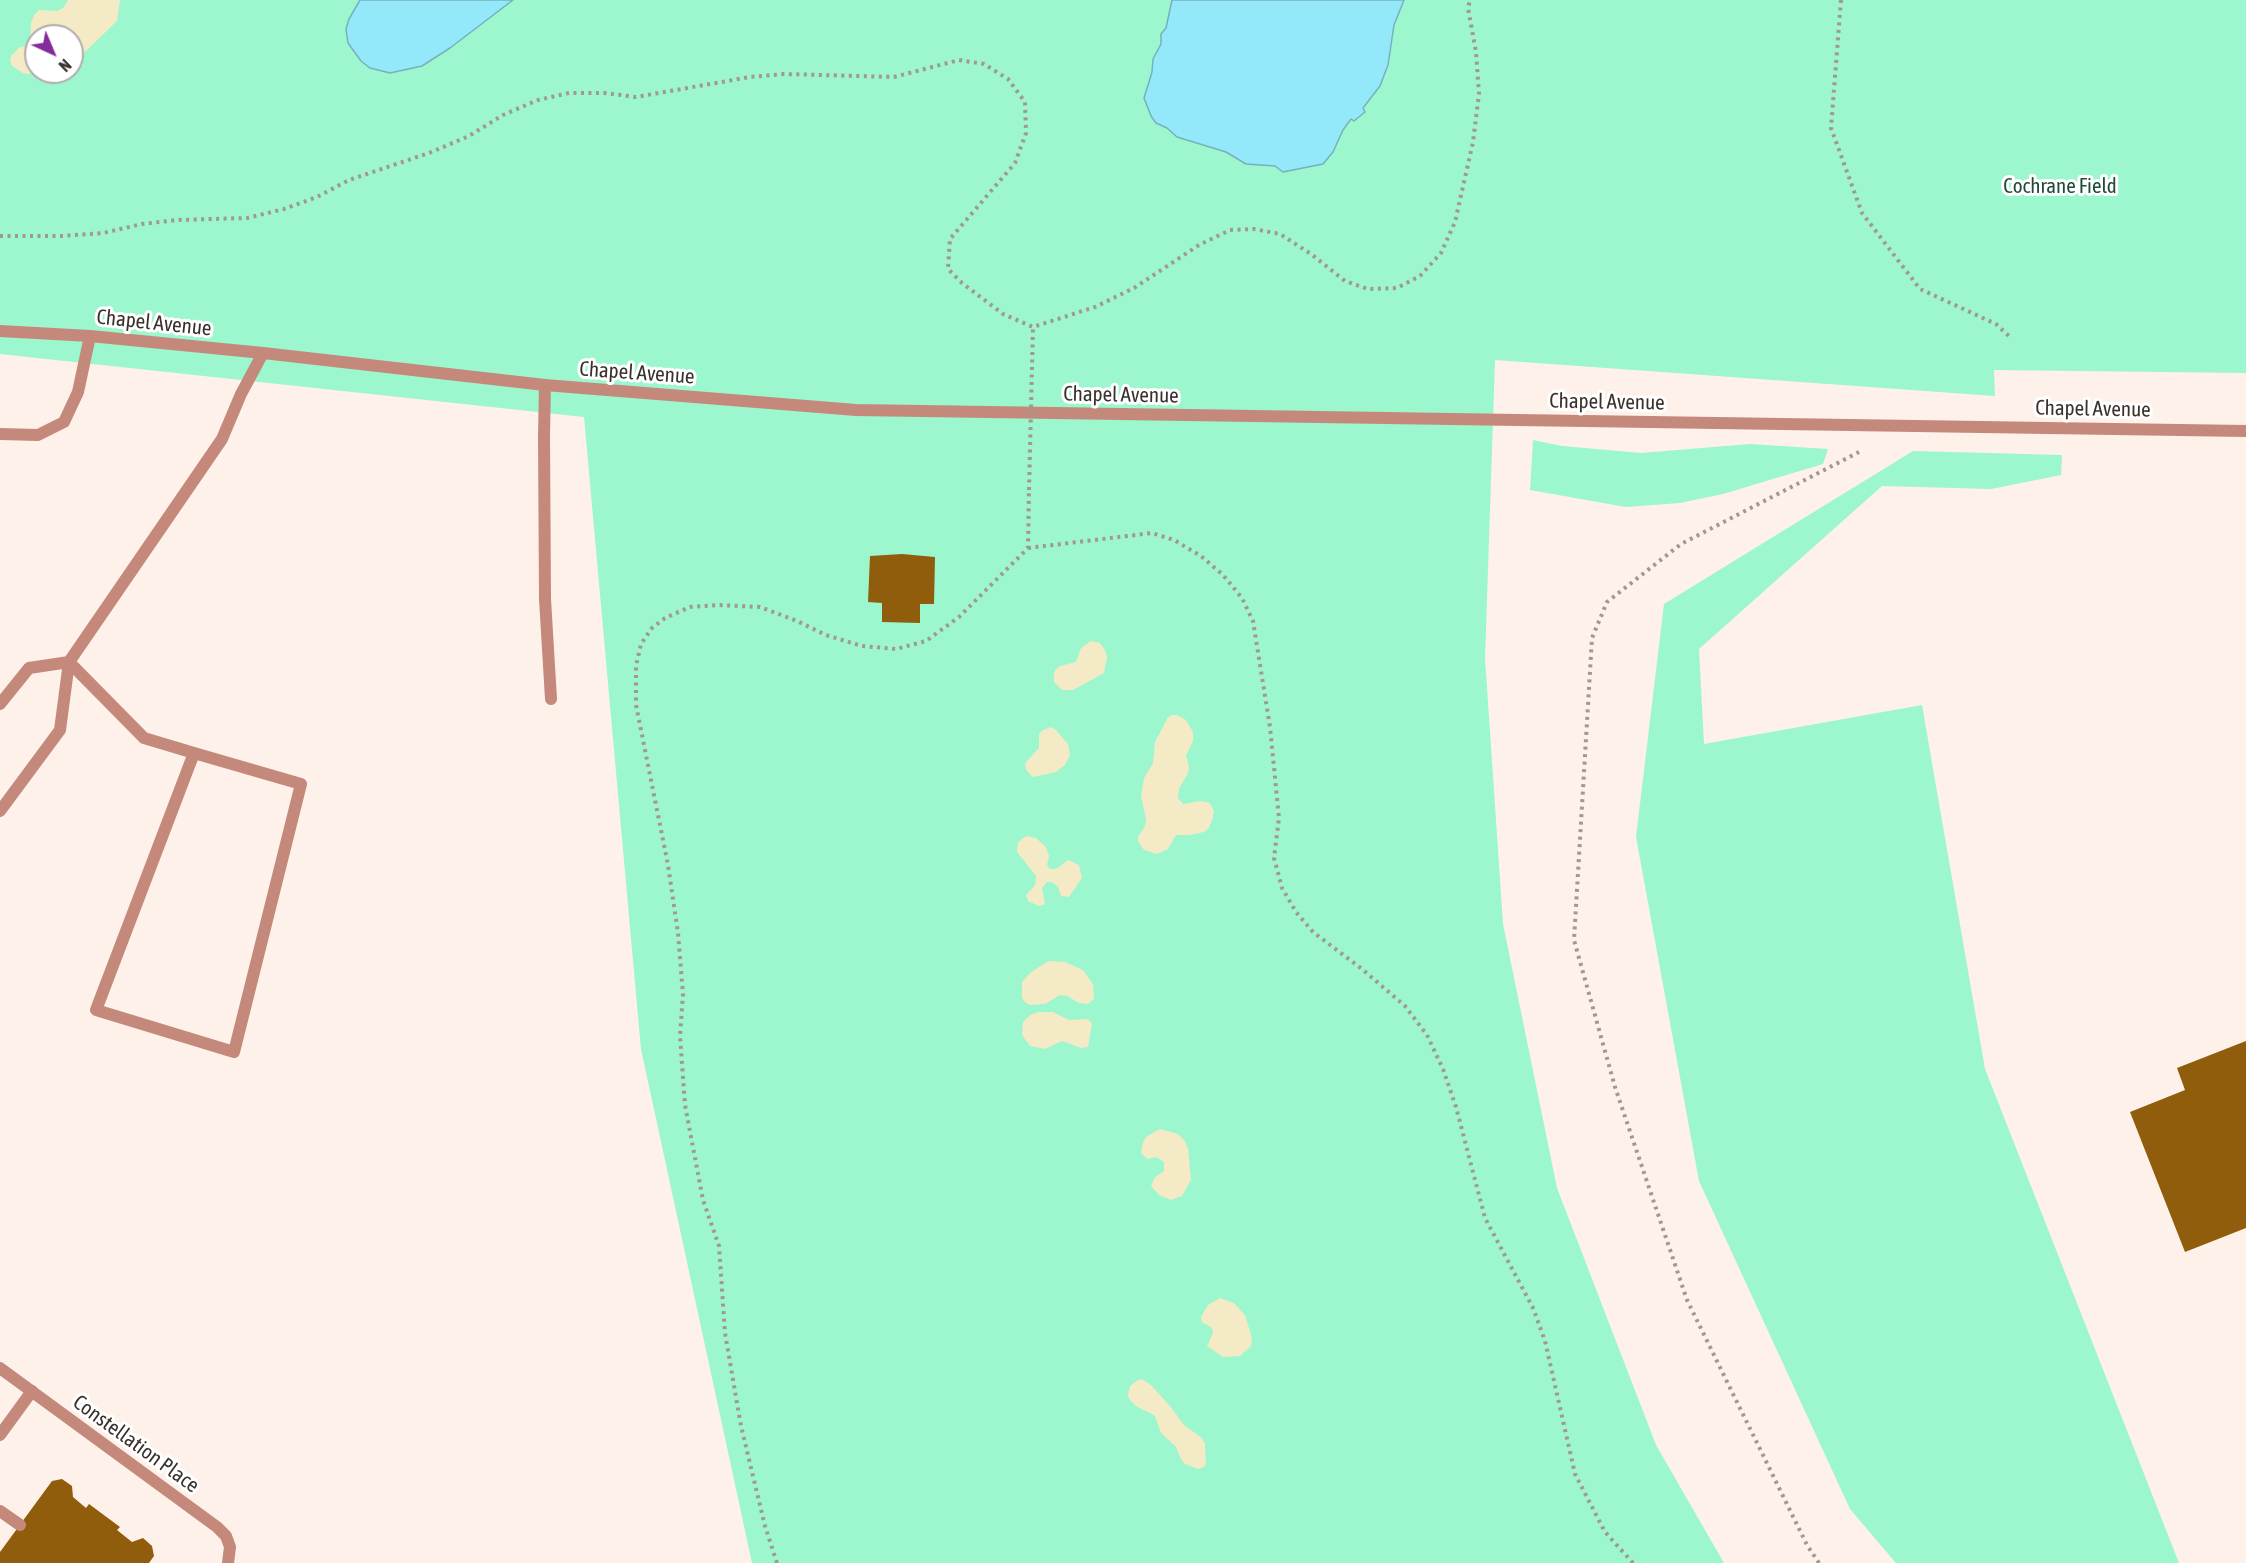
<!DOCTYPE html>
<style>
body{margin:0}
#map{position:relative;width:2246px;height:1563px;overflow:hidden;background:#fdf1e9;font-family:"Asap Condensed",sans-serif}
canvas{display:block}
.north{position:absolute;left:24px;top:24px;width:60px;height:60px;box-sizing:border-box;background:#fff;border:2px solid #b0adab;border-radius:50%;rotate:136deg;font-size:16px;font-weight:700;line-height:24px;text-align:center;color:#39312c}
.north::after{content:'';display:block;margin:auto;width:21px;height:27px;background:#832d9b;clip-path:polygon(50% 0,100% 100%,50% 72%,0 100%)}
</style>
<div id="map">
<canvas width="2246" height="1563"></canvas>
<div class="north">N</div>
</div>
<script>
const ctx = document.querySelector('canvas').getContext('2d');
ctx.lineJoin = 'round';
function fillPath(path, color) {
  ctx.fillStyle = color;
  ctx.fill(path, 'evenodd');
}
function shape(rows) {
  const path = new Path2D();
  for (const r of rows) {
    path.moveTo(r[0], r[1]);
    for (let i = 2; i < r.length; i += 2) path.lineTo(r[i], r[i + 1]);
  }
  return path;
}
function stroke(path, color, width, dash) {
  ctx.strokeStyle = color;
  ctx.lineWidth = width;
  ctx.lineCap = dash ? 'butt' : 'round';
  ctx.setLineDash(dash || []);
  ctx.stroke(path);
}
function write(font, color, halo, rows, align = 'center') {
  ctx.font = font + ' "Asap Condensed",sans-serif';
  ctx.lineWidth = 6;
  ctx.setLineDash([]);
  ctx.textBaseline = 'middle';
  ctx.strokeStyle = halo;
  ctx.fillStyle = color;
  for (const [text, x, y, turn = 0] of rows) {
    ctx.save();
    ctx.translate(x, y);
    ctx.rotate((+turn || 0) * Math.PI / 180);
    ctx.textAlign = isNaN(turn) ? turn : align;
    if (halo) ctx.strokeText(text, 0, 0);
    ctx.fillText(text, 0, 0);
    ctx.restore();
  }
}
fillPath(shape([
 [0,0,2246,0,2246,373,1994,370,1995,396,1495,360,1485,658,1503,924,1557,1188,1656,1445,1724,1563,752,1563,641,1049,584,417,0,354],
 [36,36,72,36,72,72,36,72],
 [1533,440,1562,446,1641,453,1750,444,1828,449,1823,464,1723,494,1680,503,1626,507,1530,490],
 [1913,451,2062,455,2061,475,1991,489,1882,486,1699,649,1704,744,1922,705,1985,1069,2179,1563,1896,1563,1850,1509,1699,1181,1636,837,1664,604]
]), '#9cf6ce');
fillPath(shape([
 [68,0,120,0,117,21,84,53,72,52,72,36,36,36,36,69,29,74,23,73,12,66,10,61,11,56,19,48,25,46,30,41,31,23,34,15,39,10,57,11,63,8],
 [1091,641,1100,643,1105,650,1107,658,1104,673,1073,690,1062,690,1054,682,1054,673,1056,669,1060,666,1076,662,1081,648],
 [1172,715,1177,715,1186,720,1193,732,1193,741,1186,756,1189,766,1188,773,1179,789,1178,798,1183,804,1201,801,1210,803,1214,811,1213,817,1209,828,1204,832,1190,835,1176,835,1168,849,1157,854,1144,850,1138,841,1138,837,1145,826,1146,820,1141,796,1144,778,1153,763,1155,742,1168,717],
 [1051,727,1055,729,1068,744,1070,755,1065,765,1056,772,1033,777,1026,770,1025,763,1039,748,1039,734,1043,730],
 [1026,836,1036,838,1046,847,1049,856,1047,865,1050,869,1056,869,1068,860,1079,865,1082,878,1069,897,1061,896,1058,887,1052,882,1047,882,1042,888,1045,904,1039,906,1028,901,1026,895,1035,885,1036,876,1017,852,1018,842],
 [1048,961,1065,962,1083,970,1093,984,1094,998,1092,1001,1088,1004,1079,1003,1067,996,1060,995,1045,1004,1030,1005,1025,1002,1022,998,1022,982,1030,973],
 [1038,1012,1053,1012,1069,1020,1088,1019,1092,1024,1088,1047,1081,1048,1062,1041,1045,1049,1030,1046,1022,1035,1023,1022,1030,1015],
 [1160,1129,1178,1134,1184,1140,1188,1148,1191,1180,1182,1196,1171,1200,1159,1195,1151,1186,1155,1177,1164,1171,1164,1162,1156,1157,1147,1159,1141,1153,1143,1142,1147,1136],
 [1220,1298,1234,1303,1245,1315,1251,1334,1252,1342,1250,1347,1240,1356,1223,1357,1207,1346,1213,1333,1212,1328,1202,1322,1201,1317,1208,1305],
 [1142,1379,1151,1385,1170,1406,1184,1425,1202,1438,1205,1444,1206,1463,1204,1467,1198,1469,1185,1464,1181,1459,1176,1447,1161,1433,1155,1416,1136,1406,1129,1399,1128,1395,1130,1386,1138,1380]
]), '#f4eac5');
const water = shape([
 [360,0,513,0,450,48,422,66,390,73,370,68,361,61,348,43,346,29,349,19,360,0],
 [1172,0,1404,0,1394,25,1388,65,1380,86,1363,108,1365,112,1354,121,1351,119,1343,130,1333,152,1323,164,1283,172,1275,166,1246,164,1226,152,1177,137,1167,128,1156,123,1151,116,1144,98,1152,72,1153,59,1161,44,1161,34,1166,28,1172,0]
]);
fillPath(water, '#93e8fa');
stroke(water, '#78b1bc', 1.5);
fillPath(shape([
 [902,554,935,557,934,604,920,604,920,623,882,622,882,603,868,602,870,556],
 [2246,1041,2246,1228,2185,1252,2130,1112,2185,1090,2177,1068],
 [62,1479,72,1486,73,1497,86,1508,89,1504,120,1527,117,1530,132,1542,143,1538,152,1546,154,1556,149,1563,0,1563,0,1552,52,1481]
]), '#8f5d0b');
stroke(shape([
 [1841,0,1831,128,1862,213,1920,289,1996,324,2012,339],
 [0,236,62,236,103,233,142,224,177,220,247,218,284,209,317,197,349,180,429,153,469,136,503,115,538,100,569,93,605,93,636,97,750,77,784,74,894,77,959,60,984,64,1008,79,1025,102,1026,133,1015,163,950,239,948,269,962,283,1003,314,1033,327,1095,307,1134,288,1199,245,1230,230,1254,229,1280,234,1311,254,1345,281,1368,289,1397,288,1420,276,1441,253,1455,222,1473,142,1479,94,1476,52,1468,8,1470,0],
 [1028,548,1152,533,1174,540,1201,556,1223,575,1242,598,1253,621,1270,727,1279,818,1274,858,1282,888,1296,912,1313,932,1362,969,1405,1006,1427,1035,1443,1069,1456,1107,1485,1218,1533,1308,1545,1341,1575,1474,1605,1532,1633,1563],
 [777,1563,765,1526,741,1426,725,1333,719,1246,703,1200,685,1105,680,1036,683,994,678,933,668,865,636,705,636,666,641,644,652,628,665,618,690,607,718,605,760,607,797,621,826,635,862,646,896,649,926,641,959,617,1028,548,1029,490],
 [1819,1563,1807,1545,1687,1300,1615,1087,1574,940,1592,638,1607,602,1681,544,1859,452]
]), '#a29892', 4, [3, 4.5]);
stroke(shape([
 [545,385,544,436,545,599,551,699],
 [0,434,38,435,64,422,78,392,90,336],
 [69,662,144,738,194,753,301,784,234,1052,96,1010,194,753],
 [0,704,29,668,69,662],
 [0,811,60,730,69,662,222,439,241,394,263,353],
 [0,1435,32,1391],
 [0,1511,20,1525]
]), '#c4897b', 12);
stroke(shape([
 [0,331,90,336,263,353,545,385,856,410,2246,431],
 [0,1368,217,1527,226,1536,230,1547,228,1563]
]), '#c4897b', 12);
stroke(shape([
 [1029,490,1033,327]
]), '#a29892', 4, [3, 4.5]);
write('21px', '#204938', '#fff', [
 ["Cochrane Field",2060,186]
]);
write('21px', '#39312c', '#fff', [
 ["Chapel Avenue",154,323,6],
 ["Chapel Avenue",637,373,4],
 ["Chapel Avenue",1121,395,1],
 ["Chapel Avenue",1607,402,1],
 ["Chapel Avenue",2093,409,1],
 ["Constellation Place",136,1444,36]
]);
</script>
